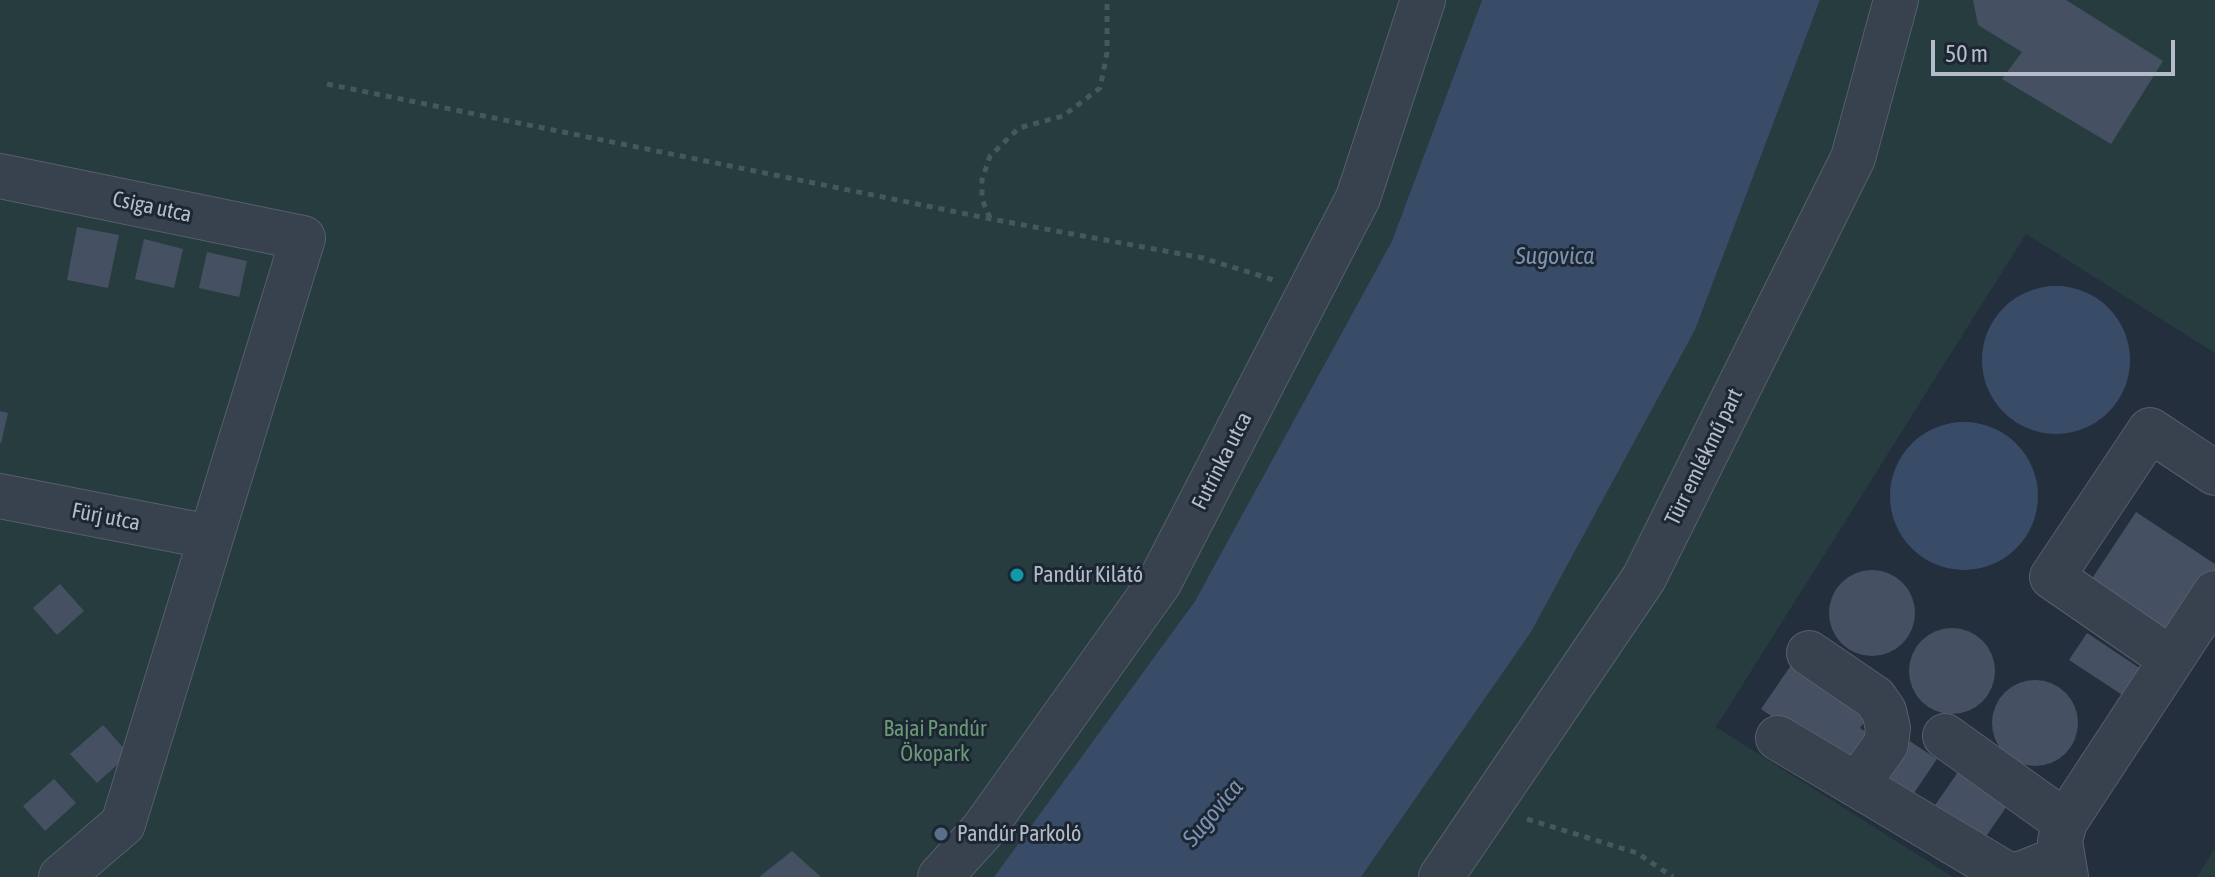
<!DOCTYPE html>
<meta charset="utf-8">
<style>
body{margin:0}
#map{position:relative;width:2215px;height:877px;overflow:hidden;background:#242f3e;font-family:"Asap Condensed",sans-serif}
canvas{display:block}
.scale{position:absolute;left:1931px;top:40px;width:244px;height:36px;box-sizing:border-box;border:4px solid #b4bcc9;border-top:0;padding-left:10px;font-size:24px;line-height:28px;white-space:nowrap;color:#b4bcc9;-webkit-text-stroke:6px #1d2633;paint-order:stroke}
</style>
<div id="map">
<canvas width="2215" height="877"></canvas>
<div class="scale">50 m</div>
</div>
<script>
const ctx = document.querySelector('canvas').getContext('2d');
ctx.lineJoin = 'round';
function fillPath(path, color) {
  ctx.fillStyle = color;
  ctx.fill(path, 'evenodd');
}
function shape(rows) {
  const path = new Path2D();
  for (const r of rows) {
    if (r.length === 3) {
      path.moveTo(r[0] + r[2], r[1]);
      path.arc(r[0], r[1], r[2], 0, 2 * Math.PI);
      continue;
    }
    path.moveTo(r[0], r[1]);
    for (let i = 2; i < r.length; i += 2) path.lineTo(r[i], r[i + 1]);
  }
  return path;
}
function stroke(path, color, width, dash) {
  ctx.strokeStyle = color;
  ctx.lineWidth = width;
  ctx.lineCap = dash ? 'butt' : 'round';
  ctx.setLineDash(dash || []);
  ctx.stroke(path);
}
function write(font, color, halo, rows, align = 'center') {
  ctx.font = font + ' "Asap Condensed",sans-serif';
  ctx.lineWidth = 6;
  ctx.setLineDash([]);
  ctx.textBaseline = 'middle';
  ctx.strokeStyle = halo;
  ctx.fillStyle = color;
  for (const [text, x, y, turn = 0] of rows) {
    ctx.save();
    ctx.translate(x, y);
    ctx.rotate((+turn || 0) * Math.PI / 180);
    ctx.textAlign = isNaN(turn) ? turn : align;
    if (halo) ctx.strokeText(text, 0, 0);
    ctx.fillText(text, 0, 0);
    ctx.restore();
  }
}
fillPath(shape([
 [0,0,1482,0,1392,241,1195,601,994,877,0,877],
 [1820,0,2215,0,2215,353,2026,234,1716,727,1953,877,1361,877,1531,632,1695,330],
 [2215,848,2215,877,2197,877]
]), '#263c3f');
fillPath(shape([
 [1482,0,1820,0,1695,330,1531,632,1361,877,994,877,1195,601,1392,241],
 [2056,360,74],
 [1964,496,74]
]), '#394c67');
fillPath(shape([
 [1973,0,2066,0,2163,61,2111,144,2002,79,2022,52,1978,25],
 [77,227,119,235,108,288,67,280],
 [144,239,183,249,174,288,135,279],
 [207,252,247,261,239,297,199,288],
 [0,411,8,413,1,443,0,443],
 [2136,512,2215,564,2215,571,2173,634,2091,580],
 [1872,613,43],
 [60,584,84,611,57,635,33,608],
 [1952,671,43],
 [2087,633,2147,673,2130,700,2069,660],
 [1796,658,1872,711,1860,728,1873,737,1850,770,1761,709],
 [2035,723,43],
 [103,725,129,754,97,783,70,754],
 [1902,736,1937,759,1908,802,1873,779],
 [1967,759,2016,793,1980,845,1931,811],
 [54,779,76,803,45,831,23,806],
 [792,851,821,877,759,877]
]), '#455162');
const minor = shape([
 [0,176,303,238,123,824,61,877],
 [0,496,211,537],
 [1809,653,1875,698,1884,711,1888,728,1886,744,1857,785],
 [2171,659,2052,577,2150,430,2215,473],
 [1945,736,2065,822],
 [1778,738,2005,873,2018,875,2061,858],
 [940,877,982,831,1159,583,1358,198,1423,0],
 [1441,877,1644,578,1853,158,1896,0],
 [2066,877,2060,841,2065,822,2215,593]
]);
stroke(minor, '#565f6c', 46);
stroke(shape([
 [327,84,991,219,1203,258,1274,280],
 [990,218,982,199,982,180,990,156,1019,128,1063,116,1100,88,1107,53,1107,0],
 [1527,819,1637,853,1673,877]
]), '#44595c', 5, [6, 6]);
stroke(minor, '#38414e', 44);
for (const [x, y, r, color] of [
 [1017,575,8,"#0f9aa8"],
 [941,834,8,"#5c6f8a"]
]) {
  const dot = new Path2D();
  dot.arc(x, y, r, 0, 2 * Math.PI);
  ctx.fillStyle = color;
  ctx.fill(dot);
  stroke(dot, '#1d2633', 3);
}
write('22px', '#b4bcc9', '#1d2633', [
 ["Csiga utca",152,207,12],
 ["Türr emlékmű part",1704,457,-64],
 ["Futrinka utca",1222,461,-63],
 ["Fürj utca",106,517,11]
]);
write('22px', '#b4bcc9', '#1d2633', [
 ["Pandúr Kilátó",1033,575],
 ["Pandúr Parkoló",957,834]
], 'left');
write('22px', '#6b9a76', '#1d2633', [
 ["Bajai Pandúr",935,729],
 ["Ökopark",935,754]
]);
write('italic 24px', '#7c92b1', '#1d2633', [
 ["Sugovica",1555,256],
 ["Sugovica",1213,813,-50]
]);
</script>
